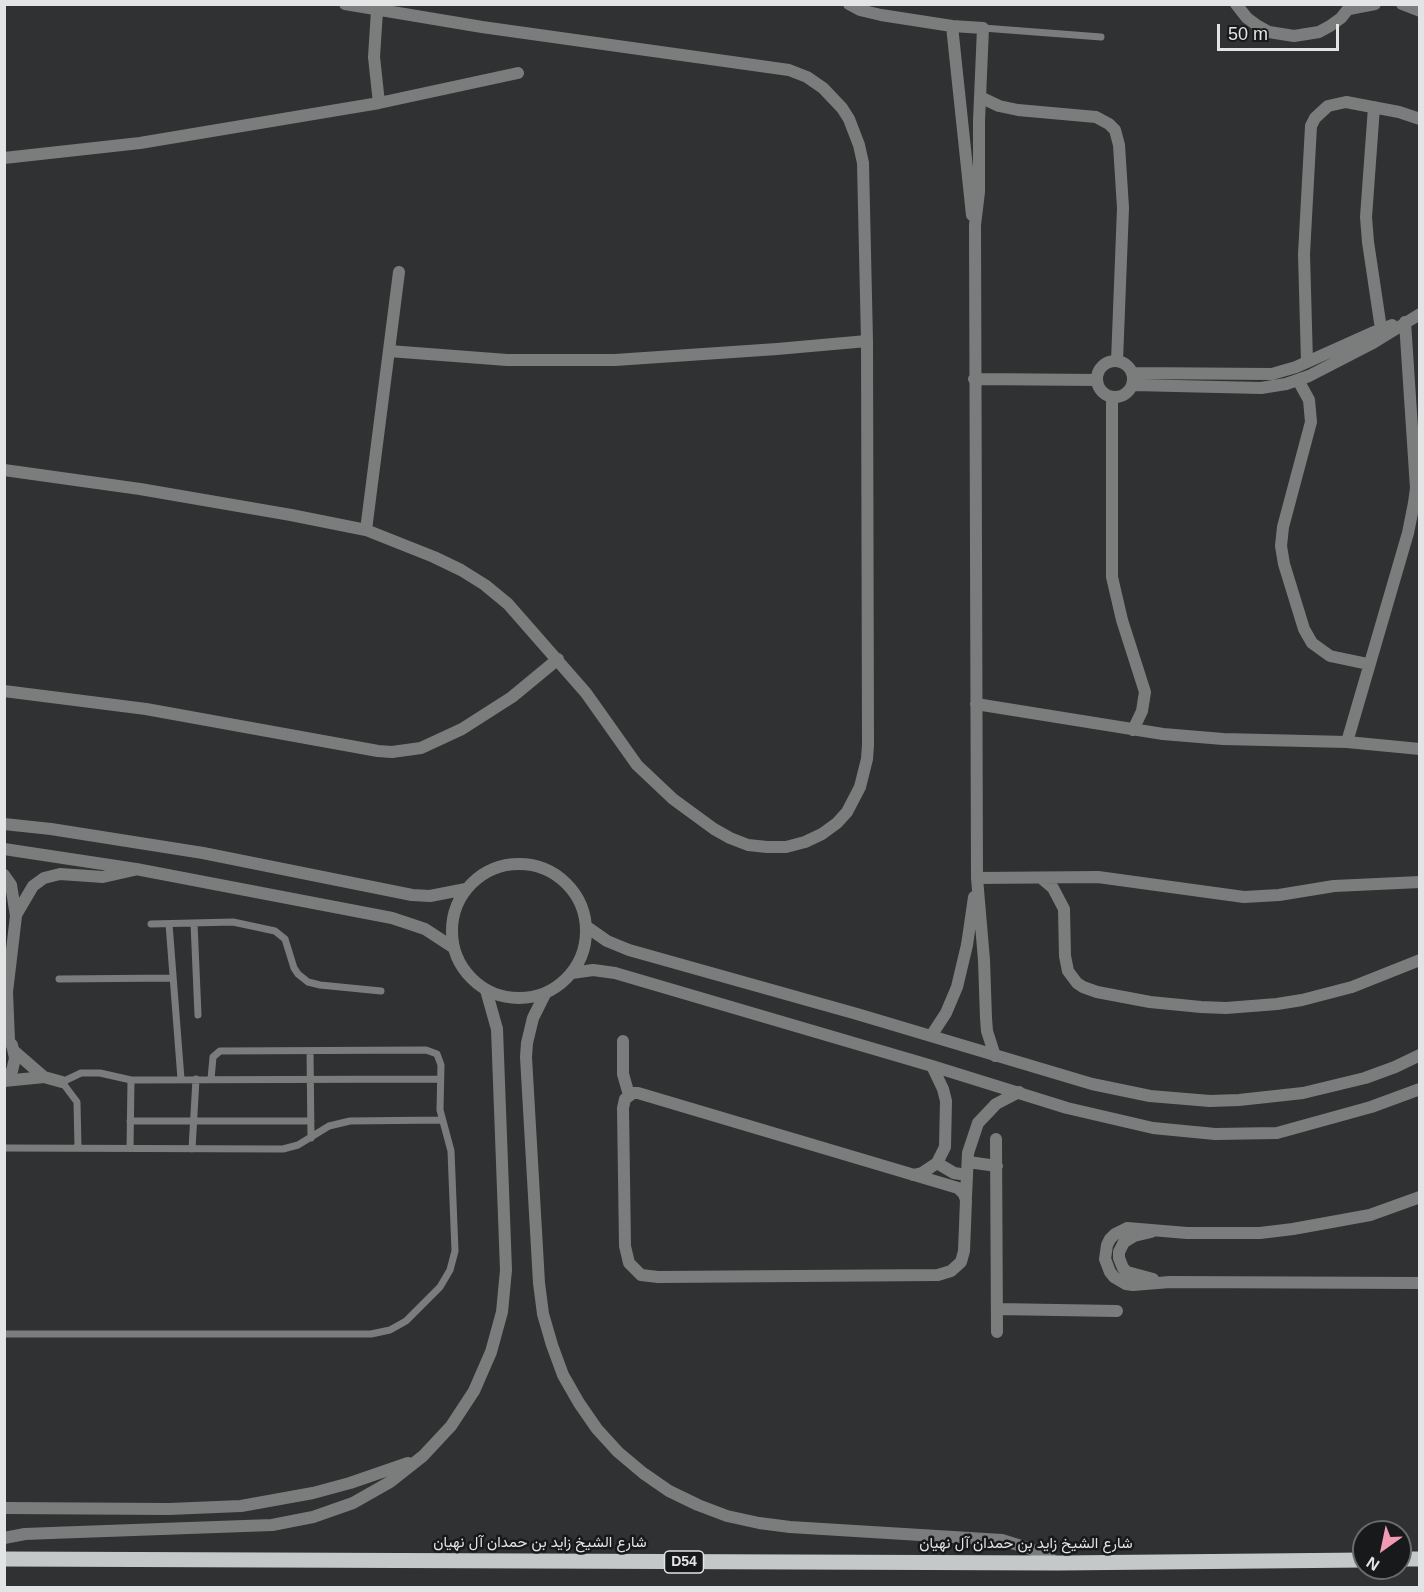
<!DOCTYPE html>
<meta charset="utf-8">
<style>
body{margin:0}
#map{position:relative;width:1424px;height:1592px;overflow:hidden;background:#2f3133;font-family:Helvetica,sans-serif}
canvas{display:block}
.frame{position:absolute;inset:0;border:6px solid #e3e4e5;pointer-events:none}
.north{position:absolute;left:1352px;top:1520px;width:60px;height:60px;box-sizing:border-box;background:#18191a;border:2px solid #696a6b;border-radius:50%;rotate:213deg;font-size:16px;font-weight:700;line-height:24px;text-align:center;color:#e3e4e5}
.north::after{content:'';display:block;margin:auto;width:21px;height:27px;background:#f19ab3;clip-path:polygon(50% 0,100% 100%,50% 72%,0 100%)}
.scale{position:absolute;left:1217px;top:24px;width:122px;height:27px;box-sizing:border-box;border:3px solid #e3e4e5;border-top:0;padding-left:8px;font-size:18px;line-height:21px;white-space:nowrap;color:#e3e4e5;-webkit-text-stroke:4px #18191a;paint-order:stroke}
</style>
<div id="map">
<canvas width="1424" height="1592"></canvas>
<div class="frame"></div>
<div class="north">N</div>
<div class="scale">50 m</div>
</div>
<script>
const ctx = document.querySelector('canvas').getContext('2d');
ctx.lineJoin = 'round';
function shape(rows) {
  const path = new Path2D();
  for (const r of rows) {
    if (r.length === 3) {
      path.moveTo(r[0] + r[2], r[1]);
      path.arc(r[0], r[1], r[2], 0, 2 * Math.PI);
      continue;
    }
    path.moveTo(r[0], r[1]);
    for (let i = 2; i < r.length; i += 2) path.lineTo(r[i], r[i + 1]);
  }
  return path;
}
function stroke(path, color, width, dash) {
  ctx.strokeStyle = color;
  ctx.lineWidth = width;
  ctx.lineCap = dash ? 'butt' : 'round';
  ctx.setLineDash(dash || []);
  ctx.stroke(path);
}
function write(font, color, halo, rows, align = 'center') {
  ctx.font = font + ' Helvetica,Vazirmatn,sans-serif';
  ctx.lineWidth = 5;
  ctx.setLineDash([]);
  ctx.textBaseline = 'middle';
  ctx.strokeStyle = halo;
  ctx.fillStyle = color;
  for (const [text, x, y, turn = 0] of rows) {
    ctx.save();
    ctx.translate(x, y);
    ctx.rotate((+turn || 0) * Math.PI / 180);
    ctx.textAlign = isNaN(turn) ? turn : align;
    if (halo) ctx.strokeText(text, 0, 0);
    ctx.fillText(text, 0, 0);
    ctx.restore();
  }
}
stroke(shape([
 [983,28,1101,37],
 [194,923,198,1015],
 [151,924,233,922,275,931,285,939,294,968,298,974,308,982,320,985,381,991],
 [169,924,181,1079],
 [59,979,173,978],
 [310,1051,311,1138],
 [130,1121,311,1121],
 [4,1148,283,1149,298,1145,329,1126,350,1121,442,1120],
 [78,1148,77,1102,62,1082,81,1073,100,1073,131,1080,440,1079],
 [130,1148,131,1080],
 [192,1149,196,1079],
 [4,1334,371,1334,390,1330,406,1321,440,1287,450,1270,455,1251,451,1151,440,1110,441,1065,437,1054,426,1050,220,1051,213,1057,211,1079]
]), '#7b7d7d', 7);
stroke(shape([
 [849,4,860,10,881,15,952,26,983,28,979,121,979,192,975,225,977,878,984,960,986,1018,987,1031,995,1056],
 [1236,4,1247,18,1258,26,1269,32,1294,36,1319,32,1330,26,1341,18,1352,4],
 [1402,4,1420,11],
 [1349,9,1375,4],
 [377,11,374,57,379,103],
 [952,26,972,215],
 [980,97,999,106,1018,110,1096,117,1109,124,1115,130,1119,145,1123,208,1117,361],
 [1374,107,1366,217,1368,242,1381,329],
 [4,158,140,143,379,103,518,73],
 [389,351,507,360,615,360,777,349,867,341],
 [1115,379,18],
 [1307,362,1304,254,1311,126,1315,118,1328,106,1346,102,1399,112,1420,119],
 [1132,373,1272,374,1296,367,1374,332,1392,325],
 [974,379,1097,380],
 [1298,380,1309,400,1311,422,1283,527,1281,546,1284,564,1304,629,1312,643,1330,656,1368,664],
 [1133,385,1261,388,1286,384,1309,376,1373,343,1420,314],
 [1112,397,1112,577,1122,620,1145,692,1142,711,1133,730],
 [4,470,140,489,291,515,366,530,434,557,461,570,485,585,508,604,586,693,637,765,673,799,714,829,730,838,748,845,767,847,786,847,805,842,822,834,837,823,847,812,860,787,867,759,868,745,867,341,863,163,859,145,849,119,842,108,823,88,807,77,789,70,482,27,345,4],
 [366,530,399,272],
 [4,691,146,709,378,751,392,752,421,748,462,729,512,697,558,659],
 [976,704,1163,734,1223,739,1347,742,1420,749],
 [1347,742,1408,533,1414,503,1416,488,1405,322],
 [4,824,51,829,203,853,412,895,430,896,466,889],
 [4,849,136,869,392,918,425,929,454,948],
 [519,931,67],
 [4,875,11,885,16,916,7,992,9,1040],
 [977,878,1098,877,1244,897,1279,895,1334,886,1420,882],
 [1041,878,1053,888,1064,909,1065,956,1068,971,1077,983,1083,987,1097,992,1150,1002,1201,1007,1226,1008,1277,1004,1302,1000,1352,987,1420,960],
 [16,915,33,886,44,878,60,874,103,877,134,870],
 [587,927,607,941,629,950,857,1014,1092,1084,1150,1096,1210,1101,1239,1100,1303,1093,1365,1078,1395,1067,1420,1055],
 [572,973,593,970,615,973,932,1066,1067,1108,1153,1128,1215,1134,1277,1133,1371,1107,1420,1089],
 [4,1036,12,1045,15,1058,12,1071,4,1080],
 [931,1036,946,1013,957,987,967,945,974,897],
 [623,1041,623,1074,629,1095],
 [14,1051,44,1077],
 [4,1081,44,1077,62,1082],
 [633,1093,638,1093,958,1188,964,1194,966,1200,964,1251,961,1262,951,1271,938,1275,658,1277,641,1275,629,1263,625,1246,623,1108,625,1099,633,1093],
 [996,1139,997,1332],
 [968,1162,997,1166],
 [937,1163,954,1173,967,1175],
 [913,1175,922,1173,937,1163,945,1147,946,1101,943,1089,932,1066],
 [966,1197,968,1153,978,1123,996,1104,1019,1092],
 [1420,1197,1370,1215,1293,1229,1260,1233,1187,1233,1127,1228,1115,1234,1110,1239,1107,1245,1105,1259,1110,1272,1114,1277,1126,1284,1133,1285,1170,1282,1420,1283],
 [1151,1232,1134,1236,1124,1242,1119,1252,1119,1258,1123,1268,1127,1272,1153,1279],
 [997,1309,1117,1311]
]), '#7b7d7d', 12);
stroke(shape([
 [545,994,533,1018,527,1043,526,1057,539,1283,543,1314,552,1345,563,1375,579,1403,597,1429,618,1452,643,1473,669,1491,698,1505,727,1516,759,1523,790,1527,1002,1540,1031,1549,1058,1563],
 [4,1508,169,1509,241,1506,313,1493,350,1483,408,1463],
 [4,1538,25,1534,51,1533,272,1525,313,1517,353,1503,390,1482,423,1456,451,1426,474,1391,491,1352,502,1312,506,1270,497,1029,486,990]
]), '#7b7d7d', 12);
stroke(shape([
 [4,1559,1058,1563,1364,1560],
 [1400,1559,1420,1559]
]), '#c5c8c9', 15);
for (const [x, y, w] of [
 [684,1562,39]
]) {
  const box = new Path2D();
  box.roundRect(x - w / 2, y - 11, w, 22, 4.5);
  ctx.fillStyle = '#18191a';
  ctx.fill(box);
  stroke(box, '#e3e4e5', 1.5);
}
write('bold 14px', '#e3e4e5', null, [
 ["D54",684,1562]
]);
write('15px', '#e3e4e5', '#18191a', [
 ["شارع الشيخ زايد بن حمدان آل نهيان",540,1543],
 ["شارع الشيخ زايد بن حمدان آل نهيان",1026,1544]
]);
</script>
